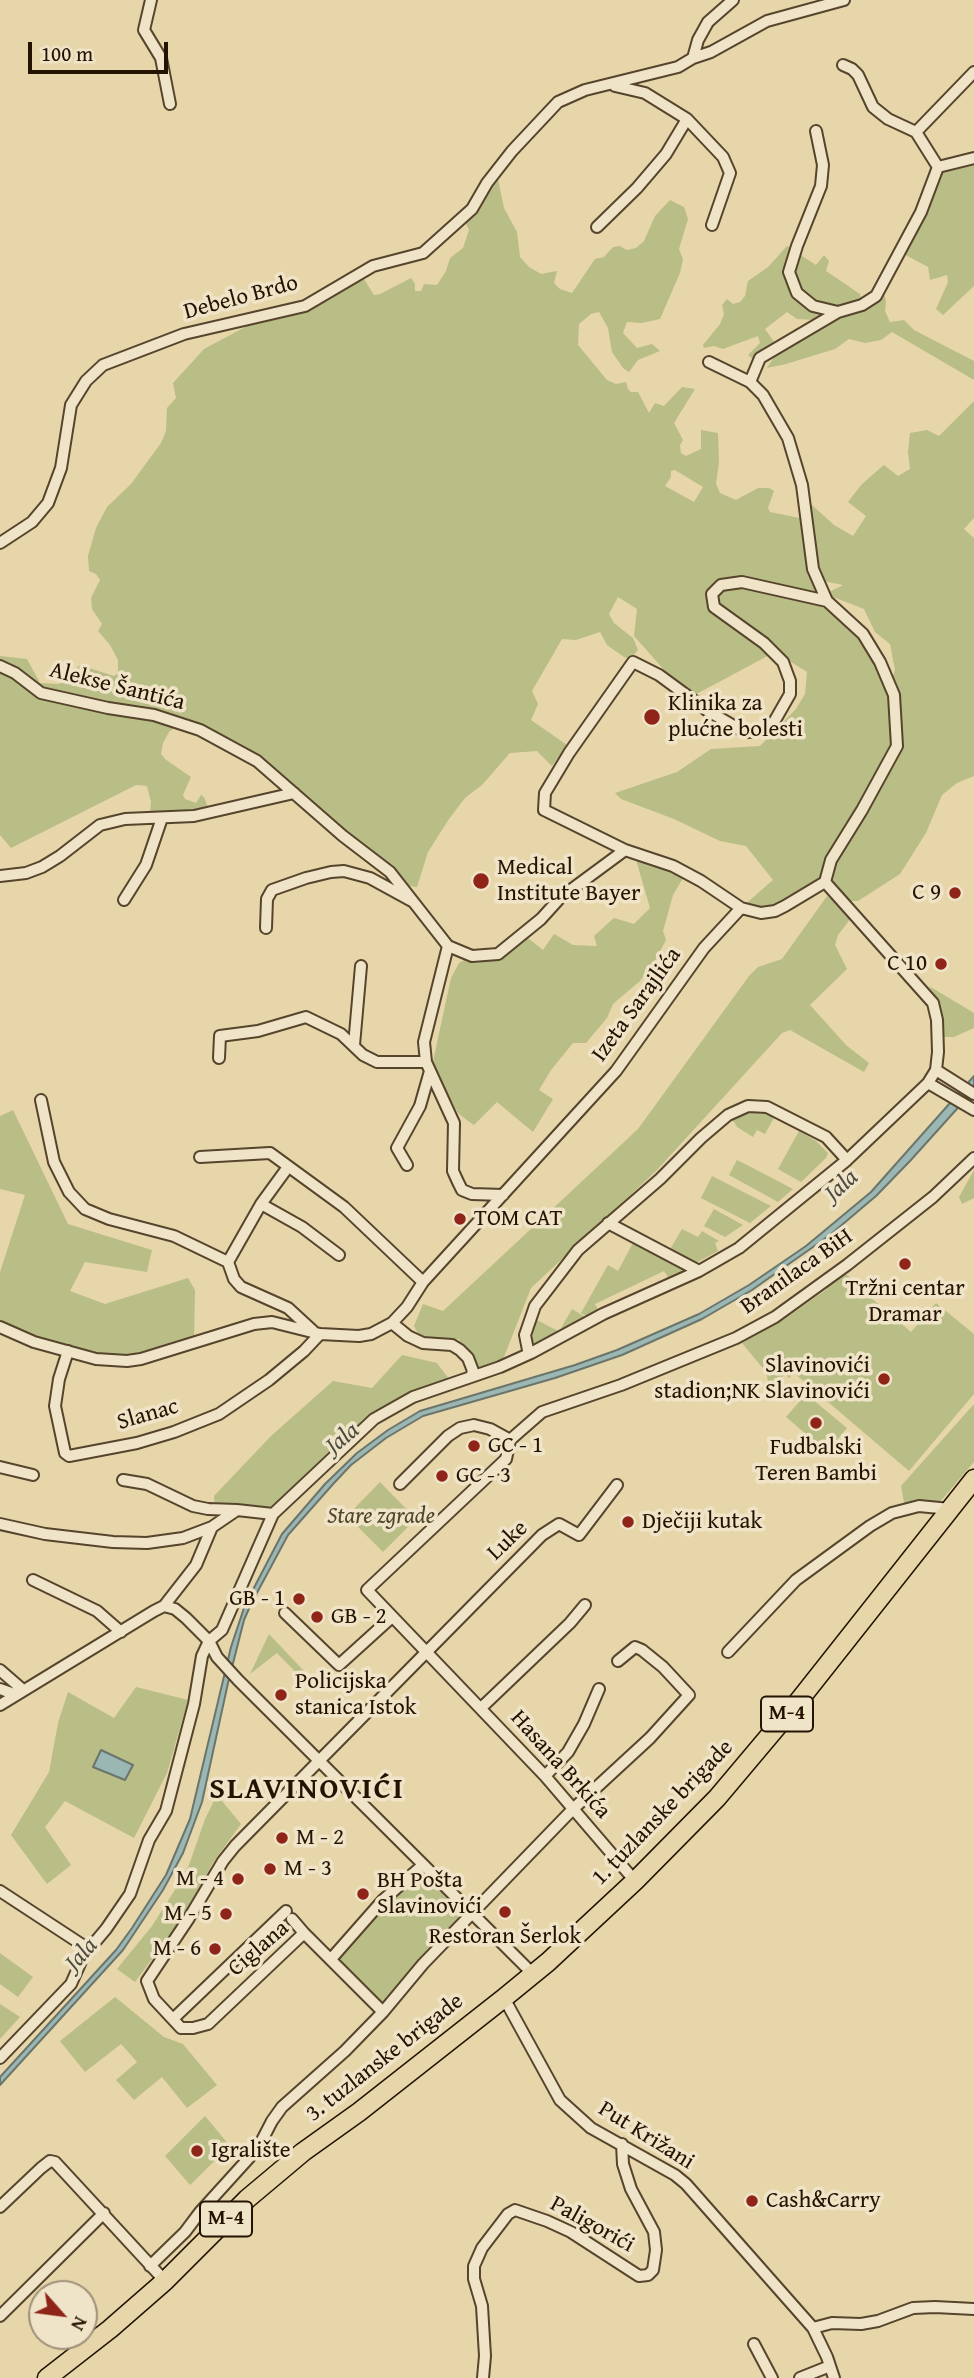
<!DOCTYPE html>
<meta charset="utf-8">
<style>
body{margin:0}
#map{position:relative;width:974px;height:2378px;overflow:hidden;background:#e7d6aa;font-family:"Gentium Book Plus",serif}
canvas{display:block}
.north{position:absolute;left:28px;top:2280px;width:70px;height:70px;box-sizing:border-box;background:#efe4c8;border:2px solid #9e9079;border-radius:50%;rotate:118deg;font-size:19px;font-weight:700;line-height:28px;text-align:center;color:#251302}
.north::after{content:'';display:block;margin:auto;width:24px;height:32px;background:#8f2418;clip-path:polygon(50% 0,100% 100%,50% 72%,0 100%)}
.scale{position:absolute;left:28px;top:42px;width:140px;height:32px;box-sizing:border-box;border:4px solid #251302;border-top:0;padding-left:9px;font-size:21px;line-height:24px;white-space:nowrap;color:#251302;-webkit-text-stroke:5px #efe4c8;paint-order:stroke}
</style>
<div id="map">
<canvas width="974" height="2378"></canvas>
<div class="north">N</div>
<div class="scale">100 m</div>
</div>
<script>
const ctx = document.querySelector('canvas').getContext('2d');
ctx.lineJoin = 'round';
function fillPath(path, color) {
  ctx.fillStyle = color;
  ctx.fill(path, 'evenodd');
}
function shape(rows) {
  const path = new Path2D();
  for (const r of rows) {
    path.moveTo(r[0], r[1]);
    for (let i = 2; i < r.length; i += 2) path.lineTo(r[i], r[i + 1]);
  }
  return path;
}
function stroke(path, color, width, dash) {
  ctx.strokeStyle = color;
  ctx.lineWidth = width;
  ctx.lineCap = dash ? 'butt' : 'round';
  ctx.setLineDash(dash || []);
  ctx.stroke(path);
}
function write(font, color, halo, rows, align = 'center') {
  ctx.font = font + ' "Gentium Book Plus",serif';
  ctx.lineWidth = 7;
  ctx.setLineDash([]);
  ctx.textBaseline = 'middle';
  ctx.strokeStyle = halo;
  ctx.fillStyle = color;
  for (const [text, x, y, turn = 0] of rows) {
    ctx.save();
    ctx.translate(x, y);
    ctx.rotate((+turn || 0) * Math.PI / 180);
    ctx.textAlign = isNaN(turn) ? turn : align;
    if (halo) ctx.strokeText(text, 0, 0);
    ctx.fillText(text, 0, 0);
    ctx.restore();
  }
}
fillPath(shape([
 [974,158,974,286,943,315,936,309,948,282,947,275,930,280,928,267,900,252,938,167],
 [498,179,504,208,517,232,520,257,529,267,541,274,557,271,554,283,560,289,572,293,595,259,604,257,613,247,620,246,627,250,636,248,644,241,655,216,670,200,684,207,688,219,679,249,683,259,680,273,660,319,642,323,627,322,623,333,637,348,652,344,660,351,638,360,629,372,623,368,612,352,608,328,599,312,591,314,579,324,578,345,607,380,616,384,626,382,628,389,631,392,638,392,649,413,655,403,664,406,682,387,695,389,674,423,683,440,680,445,681,453,686,456,701,449,701,430,718,433,719,462,716,484,720,493,736,500,758,488,769,488,774,491,768,508,770,512,805,519,803,497,834,525,853,536,866,516,848,502,862,484,884,465,898,476,910,469,908,452,910,433,927,430,939,436,974,401,974,518,964,529,974,538,974,776,957,783,942,795,926,833,900,874,858,901,848,901,836,890,831,875,825,882,775,911,741,908,773,880,746,846,720,841,674,819,621,799,615,793,677,772,711,749,760,746,796,709,805,694,807,672,775,652,689,698,634,636,637,609,618,597,609,614,614,623,633,638,638,650,630,659,624,657,607,645,600,632,576,640,562,639,532,691,538,704,531,720,567,745,552,766,537,751,510,753,482,785,465,798,449,819,428,852,417,887,402,885,269,770,178,725,169,732,163,743,161,754,165,759,191,777,183,795,185,799,196,803,201,795,204,797,210,813,142,818,150,812,151,802,147,786,136,785,11,848,0,835,0,656,27,659,40,683,59,684,80,665,114,676,118,673,118,660,110,645,98,631,102,624,92,609,91,598,100,580,96,574,89,571,88,556,96,528,107,507,131,484,161,443,166,431,167,408,176,398,173,383,204,349,262,318,311,300,362,276,374,295,380,294,411,278,415,284,415,291,421,291,424,284,437,285,446,271,450,258,463,248,469,230,463,217,487,183],
 [675,470,703,487,694,502,665,486,671,477,671,471],
 [818,580,843,585,829,592,828,595,864,609,875,632,890,644,895,670,890,685,848,617,827,601],
 [787,246,816,265,824,255,829,261,826,271,860,294,862,305,882,287,886,301,885,311,890,322,904,320,914,330,974,361,974,380,892,332,881,340,865,343,849,339,835,349,786,364,767,368,774,357,789,344,820,327,815,320,797,319,787,312,765,329,777,346,754,360,748,355,760,343,758,336,723,349,714,346,704,348,703,345,720,324,724,314,722,305,727,299,733,304,740,302,745,296,748,281,768,267],
 [634,853,686,873,673,895,663,931,666,940,655,961,640,981,613,1004,607,1018,586,1043,573,1043,551,1070,539,1090,553,1099,533,1132,497,1102,474,1125,468,1121,458,1113,432,1066,451,978,459,963,472,956,498,954,523,934,543,950,554,934,573,945,597,946,594,936,614,918,634,924,650,908],
 [827,896,854,914,838,935,835,945,847,969,810,1005,846,1045,869,1063,864,1072,790,1030,782,1033,657,1170,531,1288,500,1367,471,1377,459,1339,423,1343,414,1326,423,1304,443,1311,638,1129,749,976,758,967,782,959],
 [929,986,974,1013,974,1028,954,1037,944,1037,938,1003],
 [754,1109,775,1116,765,1134,757,1130,753,1137,737,1127,732,1119],
 [13,1110,68,1224,152,1250,147,1272,85,1262,70,1291,105,1304,188,1278,195,1290,194,1342,114,1361,0,1327,0,1272,25,1195,0,1189,0,1116],
 [799,1131,816,1141,828,1153,826,1158,801,1182,778,1169],
 [737,1160,751,1167,793,1189,778,1202,729,1175],
 [974,1170,974,1198,962,1204,959,1197],
 [712,1176,771,1206,750,1223,701,1198],
 [714,1209,743,1225,725,1237,704,1226],
 [682,1229,698,1237,702,1231,719,1241,715,1243,718,1251,694,1264,669,1251],
 [634,1241,685,1271,669,1279,664,1271,595,1304,600,1313,590,1318,581,1313,608,1265,618,1271],
 [844,1273,865,1288,863,1291,911,1332,936,1303,974,1334,974,1394,909,1471,794,1373,789,1378,785,1374,770,1390,766,1372,742,1343,783,1320,827,1289,823,1285],
 [572,1309,587,1318,565,1330,561,1328],
 [531,1317,562,1333,532,1351,526,1337],
 [402,1355,437,1363,452,1383,367,1422,265,1513,215,1507,214,1496,271,1436,333,1381,372,1388],
 [806,1394,847,1428,827,1452,786,1417],
 [974,1404,974,1462,939,1503,905,1508,901,1486],
 [380,1482,416,1519,383,1552,347,1516],
 [269,1634,320,1688,315,1692,277,1653,250,1674],
 [136,1687,188,1700,167,1773,134,1838,65,1801,45,1827,71,1865,47,1884,11,1835,49,1772,58,1723,68,1692,114,1718],
 [217,1795,241,1824,212,1864,185,1915,135,1982,117,1969,152,1926,178,1885,189,1865,205,1819],
 [423,1865,472,1915,383,2012,331,1959],
 [0,1953,33,1977,18,1997,0,1984],
 [115,1997,164,2037,183,2044,217,2085,187,2108,162,2077,134,2100,116,2080,137,2062,121,2044,85,2072,60,2041],
 [0,2004,20,2017,0,2039],
 [205,2116,230,2146,190,2185,165,2156]
]), '#b9bd86');
const water = shape([
 [974,1076,974,1090,910,1161,876,1196,830,1235,752,1290,702,1319,622,1355,555,1378,423,1416,386,1438,351,1465,334,1483,288,1535,251,1604,244,1620,228,1683,202,1802,183,1853,163,1890,123,1950,0,2085,0,2077,116,1950,132,1928,166,1875,190,1819,231,1647,245,1605,282,1534,325,1484,357,1453,388,1430,420,1411,575,1365,617,1350,699,1314,749,1285,806,1246,871,1192,974,1076],
 [101,1750,133,1765,125,1780,93,1767,101,1750]
]);
fillPath(water, '#9ab7b3');
stroke(water, '#6b756c', 2);
const street = shape([
 [151,0,144,30,161,58,170,104],
 [693,58,698,40,708,22,733,0],
 [843,65,852,69,858,75,873,107,888,119,916,132,938,167],
 [687,119,723,157,730,173,712,225],
 [816,131,823,165,821,186,797,246,789,272,797,293,813,306,838,312,862,305,876,296,921,212,938,167],
 [916,132,974,72],
 [938,167,974,158],
 [597,227,637,188,666,154,687,119,645,93,615,86],
 [709,362,750,382,763,395,788,438,802,485,813,569,827,601],
 [750,382,760,358,838,312],
 [0,543,32,522,48,503,61,468,71,405,86,381,103,365,184,334,305,306,373,266,423,253,472,209,487,183,512,151,558,102,585,90,678,67,693,58,711,52,767,21,844,0],
 [0,666,15,673,41,693,108,708,154,715,200,730,257,761,343,836,390,872,448,946,472,956,498,954,541,919,560,898,625,850],
 [0,876,26,873,42,867,60,856,100,825,125,819,194,816,294,793],
 [124,900,146,865,162,818],
 [266,928,267,899,272,890,306,878,331,872,344,871,370,878,412,901],
 [448,946,424,1042,426,1062,454,1123,453,1171,458,1182,462,1190,472,1194,503,1195],
 [354,1045,361,966],
 [219,1058,220,1036,258,1031,306,1017,341,1034,363,1055,377,1062,426,1062],
 [936,1070,974,1094],
 [928,1083,974,1110],
 [41,1100,54,1162,69,1192,85,1209,109,1219,174,1236,228,1262,234,1279,241,1287,288,1308,313,1331],
 [200,1157,270,1153,344,1207,423,1282],
 [407,1165,397,1148,420,1106,430,1071],
 [261,1204,302,1227,339,1255],
 [608,1223,699,1271],
 [228,1262,261,1204,288,1167],
 [392,1323,408,1336,423,1343,452,1345,460,1350,468,1358,473,1371,471,1377],
 [0,1327,34,1342,96,1359,127,1361,141,1359,254,1324,272,1322,320,1334,359,1336,371,1334,392,1323,407,1307,423,1282,616,1071,704,948,741,908],
 [68,1351,59,1379,55,1406,65,1453,69,1456,137,1443,174,1432,219,1414,269,1380,304,1351,320,1334],
 [531,1353,528,1350,525,1335,535,1306,578,1250,660,1179,701,1138,728,1115,748,1106,767,1107,826,1137,847,1160],
 [0,1467,33,1475],
 [123,1480,147,1484,193,1506,208,1509,237,1510,273,1514],
 [400,1484,448,1436,460,1428,474,1425,490,1429,510,1440],
 [0,1524,45,1534,113,1542,147,1543,183,1538,212,1527,237,1510],
 [33,1580,97,1611,121,1632],
 [164,1606,196,1565,212,1527],
 [285,1613,339,1665,392,1617],
 [728,1652,796,1580,870,1526,892,1513,919,1506,950,1509],
 [0,1670,23,1690],
 [0,1689,14,1694],
 [0,1705,154,1611,164,1606,175,1609,186,1618,209,1641,217,1657,238,1680,533,1974],
 [481,1708,570,1623,585,1605],
 [545,1776,568,1752,584,1724,599,1689],
 [635,1881,545,1776,367,1590,506,1459,510,1440,542,1412,621,1385,736,1338,775,1317,847,1265,933,1197,974,1158],
 [0,1891,87,1948],
 [292,1919,304,1933],
 [331,1959,383,1900,423,1865],
 [504,1998,560,2100,591,2128,675,2175,686,2184,813,2328,827,2357,834,2378],
 [383,2012,304,1933,208,2024,193,2028,181,2028,154,1999,147,1981,189,1918,223,1861,235,1846,542,1535,559,1524,579,1535,617,1485],
 [173,2019,286,1911],
 [0,2058,71,1984,87,1948,90,1948,106,1929,130,1894,149,1840,166,1811,194,1704,202,1656,209,1641,222,1630,273,1514,374,1419,413,1397,500,1367,531,1353,603,1314,699,1271,739,1248,847,1160,928,1083,936,1070,938,1052,937,1020,933,1003,825,882,785,906,775,911,761,913,741,908,701,881,673,866,625,850,544,810,545,793,569,753,633,662,659,675,708,711,739,729,747,732,761,731,774,722,790,694,790,681,783,662,764,643,714,607,712,594,721,585,742,582,827,601,863,634,880,662,894,695,897,746,862,810,831,860,825,882],
 [0,2207,41,2168,50,2161,55,2162,165,2281],
 [150,2266,185,2232,200,2212,258,2148,272,2121,282,2107,345,2051,383,2012,423,1964,573,1809,650,1738,689,1695,663,1667,642,1650,635,1647,618,1661],
 [0,2316,104,2213],
 [813,2328,832,2323,861,2324,878,2321,913,2308,935,2307,974,2309],
 [754,2344,772,2378],
 [483,2378,485,2356,482,2306,474,2279,474,2266,482,2248,508,2214,515,2210,547,2221,571,2232,639,2276,648,2275,653,2270,656,2250,654,2232,631,2189,623,2164,622,2144],
 [800,2378,830,2366]
]);
const primary = shape([
 [47,2378,110,2329,165,2281,247,2199,303,2152,359,2112,504,1998,548,1962,635,1881,717,1798,797,1703,974,1479]
]);
stroke(street, '#56442c', 14);
stroke(primary, '#251302', 21);
stroke(street, '#efe4c8', 10);
stroke(primary, '#e7d6aa', 18);
for (const [x, y, r, color] of [
 [652,717,9,"#8f2418"],
 [481,881,9,"#8f2418"],
 [955,893,7,"#8f2418"],
 [941,964,7,"#8f2418"],
 [460,1219,7,"#8f2418"],
 [905,1264,7,"#8f2418"],
 [884,1379,7,"#8f2418"],
 [816,1423,7,"#8f2418"],
 [474,1446,7,"#8f2418"],
 [442,1476,7,"#8f2418"],
 [628,1522,7,"#8f2418"],
 [299,1599,7,"#8f2418"],
 [317,1617,7,"#8f2418"],
 [281,1695,7,"#8f2418"],
 [282,1838,7,"#8f2418"],
 [270,1869,7,"#8f2418"],
 [238,1879,7,"#8f2418"],
 [363,1894,7,"#8f2418"],
 [505,1912,7,"#8f2418"],
 [226,1914,7,"#8f2418"],
 [215,1949,7,"#8f2418"],
 [197,2151,7,"#8f2418"],
 [752,2201,7,"#8f2418"]
]) {
  const dot = new Path2D();
  dot.arc(x, y, r, 0, 2 * Math.PI);
  ctx.fillStyle = color;
  ctx.fill(dot);
  stroke(dot, '#efe4c8', 2.5);
}
for (const [x, y, w] of [
 [787,1714,52],
 [226,2219,52]
]) {
  const box = new Path2D();
  box.roundRect(x - w / 2, y - 17.5, w, 35, 5);
  ctx.fillStyle = '#efe4c8';
  ctx.fill(box);
  stroke(box, '#251302', 2);
}
write('bold 21px', '#251302', null, [
 ["M-4",787,1714],
 ["M-4",226,2219]
]);
write('23px', '#251302', '#efe4c8', [
 ["Debelo Brdo",241,298,-15],
 ["Alekse Šantića",117,687,14],
 ["Izeta Sarajlića",637,1005,-54],
 ["Branilaca BiH",797,1272,-35],
 ["Slanac",148,1415,-16],
 ["Luke",508,1541,-44],
 ["Hasana Brkića",560,1765,48],
 ["1. tuzlanske brigade",663,1813,-46],
 ["Ciglana",259,1949,-41],
 ["3. tuzlanske brigade",385,2058,-38],
 ["Put Križani",646,2136,32],
 ["Paligorići",592,2225,29]
]);
write('23px', '#251302', '#efe4c8', [
 ["Klinika za",668,704],
 ["plućne bolesti",668,730],
 ["Medical",497,868],
 ["Institute Bayer",497,894],
 ["C 9",941,893,"right"],
 ["C 10",927,964,"right"],
 ["TOM CAT",474,1219],
 ["Tržni centar",905,1289,"center"],
 ["Dramar",905,1315,"center"],
 ["Slavinovići",870,1366,"right"],
 ["stadion;NK Slavinovići",870,1392,"right"],
 ["GC - 1",488,1446],
 ["Fudbalski",816,1448,"center"],
 ["Teren Bambi",816,1474,"center"],
 ["GC - 3",456,1476],
 ["Dječiji kutak",642,1522],
 ["GB - 1",285,1599,"right"],
 ["GB - 2",331,1617],
 ["Policijska",295,1682],
 ["stanica Istok",295,1708],
 ["M - 2",296,1838],
 ["M - 3",284,1869],
 ["M - 4",224,1879,"right"],
 ["BH Pošta",377,1881],
 ["Slavinovići",377,1907],
 ["M - 5",212,1914,"right"],
 ["Restoran Šerlok",505,1937,"center"],
 ["M - 6",201,1949,"right"],
 ["Igralište",211,2151],
 ["Cash&Carry",766,2201]
], 'left');
write('italic 23px', '#51462a', '#efe4c8', [
 ["Stare zgrade",381,1517]
]);
write('italic 24px', '#4e4c40', '#efe4c8', [
 ["Jala",842,1186,-42],
 ["Jala",343,1439,-40],
 ["Jala",82,1955,-48]
]);
ctx.letterSpacing = '2px';
write('bold 30px', '#251302', '#efe4c8', [
 ["SLAVINOVIĆI",307,1790]
]);
ctx.letterSpacing = '0px';
</script>
